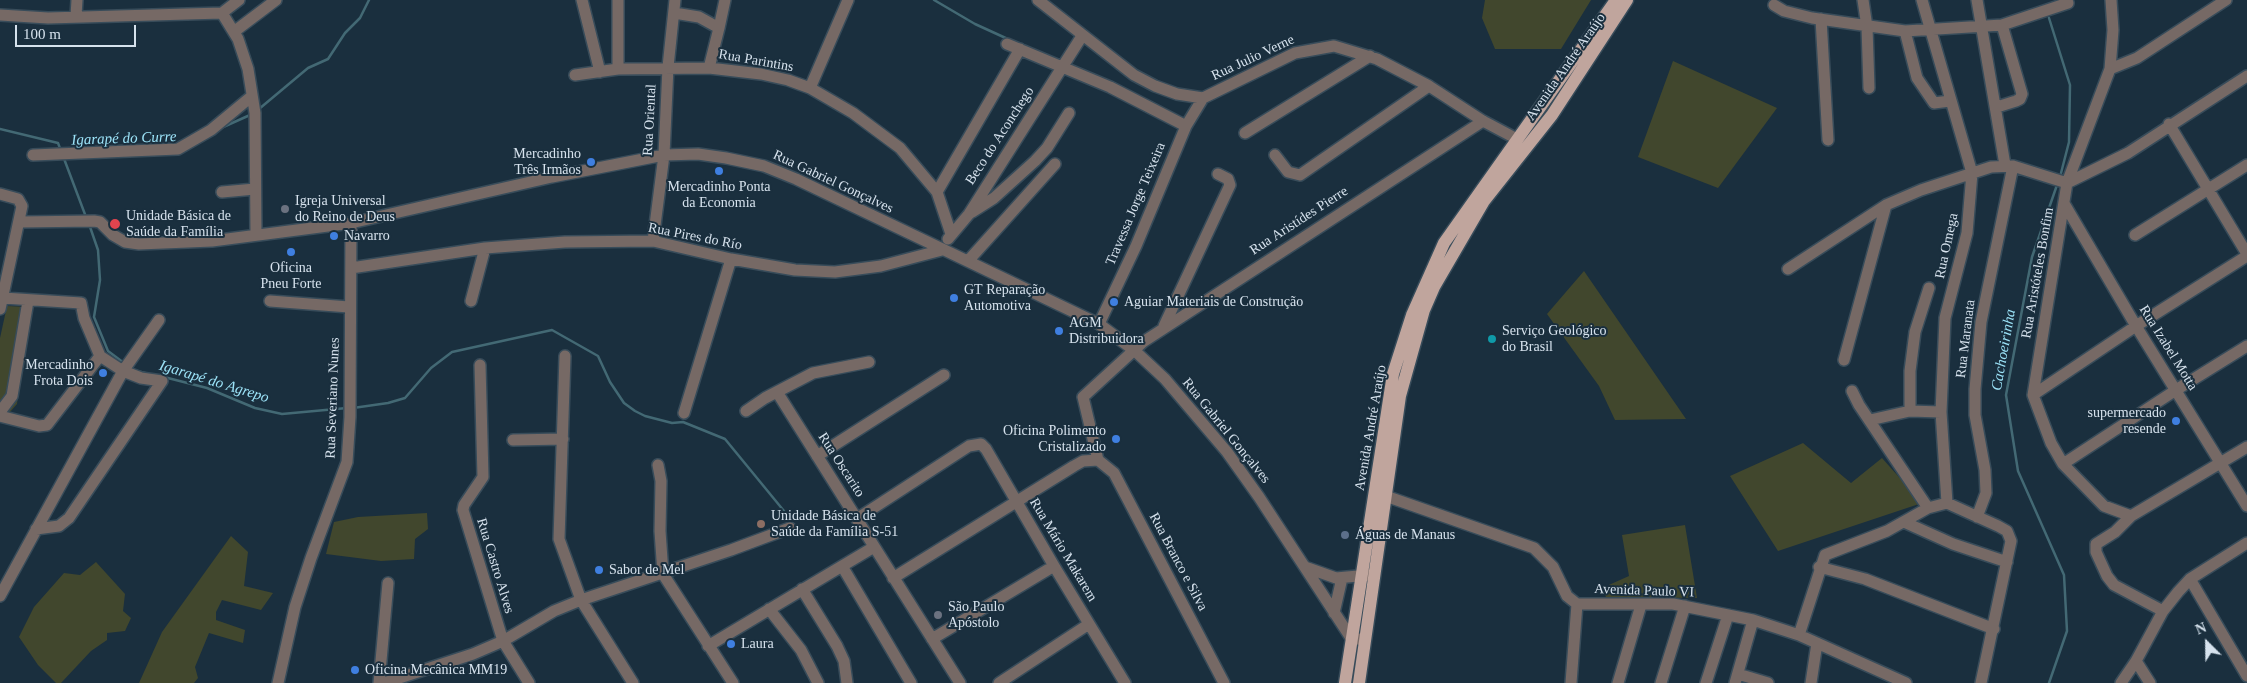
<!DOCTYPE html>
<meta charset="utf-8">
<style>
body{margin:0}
#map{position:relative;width:2247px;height:683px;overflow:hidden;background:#1a2f3e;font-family:Georgia,serif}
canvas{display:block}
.north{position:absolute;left:2182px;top:618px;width:50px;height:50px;-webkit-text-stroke:4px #1a2f3e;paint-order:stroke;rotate:337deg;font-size:14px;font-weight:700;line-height:20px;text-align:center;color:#d6e2ed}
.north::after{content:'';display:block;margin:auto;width:18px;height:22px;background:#d6e2ed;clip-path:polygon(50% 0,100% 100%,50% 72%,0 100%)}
.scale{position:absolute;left:15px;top:25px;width:121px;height:22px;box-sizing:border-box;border:2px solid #d6e2ed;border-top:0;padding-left:6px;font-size:15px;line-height:18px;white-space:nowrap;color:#d6e2ed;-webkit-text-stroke:4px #1a2f3e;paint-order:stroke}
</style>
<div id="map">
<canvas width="2247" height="683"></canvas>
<div class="north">N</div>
<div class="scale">100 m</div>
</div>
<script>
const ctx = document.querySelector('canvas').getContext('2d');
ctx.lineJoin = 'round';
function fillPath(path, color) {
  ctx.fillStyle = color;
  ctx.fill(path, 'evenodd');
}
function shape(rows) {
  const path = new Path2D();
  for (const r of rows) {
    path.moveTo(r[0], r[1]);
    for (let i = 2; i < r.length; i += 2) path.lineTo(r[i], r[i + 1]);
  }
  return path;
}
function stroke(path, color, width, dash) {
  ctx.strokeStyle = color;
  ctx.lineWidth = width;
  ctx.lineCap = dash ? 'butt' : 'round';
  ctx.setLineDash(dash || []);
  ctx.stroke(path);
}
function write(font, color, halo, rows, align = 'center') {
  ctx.font = font + ' Georgia,serif';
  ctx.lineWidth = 4;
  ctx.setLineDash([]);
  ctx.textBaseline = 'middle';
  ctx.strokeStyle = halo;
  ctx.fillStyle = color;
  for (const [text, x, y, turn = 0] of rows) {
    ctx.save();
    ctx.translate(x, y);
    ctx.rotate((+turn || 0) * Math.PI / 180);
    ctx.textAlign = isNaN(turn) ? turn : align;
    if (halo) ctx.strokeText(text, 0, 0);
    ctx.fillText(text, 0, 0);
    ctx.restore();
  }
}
fillPath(shape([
 [1485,0,1591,0,1561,49,1495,49,1482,18],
 [1673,61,1777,108,1718,188,1638,157],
 [1584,271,1686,419,1615,420,1599,386,1547,314],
 [7,306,28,307,17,404,3,420,0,417,0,338],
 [1803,443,1851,483,1882,458,1922,503,1778,551,1730,476],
 [427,513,428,529,415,539,414,559,381,561,326,554,334,522,358,517],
 [1685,525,1697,598,1606,597,1602,588,1629,576,1622,535],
 [231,536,248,552,244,586,273,593,261,610,222,600,216,612,216,620,245,630,243,643,209,633,195,667,198,678,194,683,139,683,162,632],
 [96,562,125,594,123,611,131,618,125,631,107,633,107,640,91,651,61,683,56,683,38,665,19,637,34,607,64,573,80,575]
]), '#41472d');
stroke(shape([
 [934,0,975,24,1010,40],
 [2049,18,2070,85,2069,142,2060,177],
 [259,109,308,68,328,59,345,33,360,18,369,0],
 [221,128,250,115],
 [0,129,58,143,61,151],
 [63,156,86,217],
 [89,224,98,250,100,280,94,317,108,351,124,363],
 [137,371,149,374],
 [164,377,207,388,255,408,282,414,347,408],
 [353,408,388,403,405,398,431,368,452,352,552,330,598,356,610,382,624,403,635,411,645,416,672,423,683,422,725,439,784,511,789,525],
 [2049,683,2067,631,2064,575,2018,471,2006,395,2032,257,2057,185]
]), '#436974', 2.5);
const minor = shape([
 [582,0,600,72],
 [1038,0,1134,75,1155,86,1177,94,1203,98,1295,53,1334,46,1377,59,1429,86,1483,121,1517,139],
 [1863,0,1867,27,1869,88],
 [1922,0,1972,173,1967,233,1945,318,1941,412,1947,503],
 [1977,0,2005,165],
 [2111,0,2113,30,2110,69,2067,183,2033,395,2051,443,2063,464,2104,506,2131,516],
 [1774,5,1784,11,1812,18,1905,31,2002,25,2068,3],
 [222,13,238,39,248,69,255,113,256,235],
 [222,13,239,0],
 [674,13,699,17,719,28,725,0],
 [0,15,48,18,222,13],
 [76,16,77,0],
 [1821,19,1828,140],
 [235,31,276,0],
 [1905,31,1917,78,1934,103,1950,101],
 [1007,44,1110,87,1186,126],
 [709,68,719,28],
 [618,69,618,0],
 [2110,69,2137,58,2226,0],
 [575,75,618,69,709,68,761,74,788,80,810,88,853,113,900,148,937,192,951,234],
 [810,88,848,0],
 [1997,107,2016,101,2020,99,2022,94,2002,25],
 [2169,124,2247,254],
 [1245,133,1370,56],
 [33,155,178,149,211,130,252,96],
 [1275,155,1288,172,1300,175,1429,86],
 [222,192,255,189],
 [937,192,1020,49],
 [0,194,18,199,22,206,0,309],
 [2065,205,2136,326,2247,506],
 [972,212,994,198,1035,161,1047,148,1069,113],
 [20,222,94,221,100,222,113,235,125,242,139,244,212,241,351,223,552,177,664,155,698,154,726,158,764,166,796,179,1099,324,1135,351,1165,379,1227,452,1259,497,1351,638,1365,640],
 [2135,235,2247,165],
 [948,239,969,214,1082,36],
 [653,241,664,155,668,67,675,0],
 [968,261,1055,164],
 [351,268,485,248,565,242,653,241,731,259,795,270,835,272,881,266,942,250],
 [1788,269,1886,205,1921,190,1991,167,2013,166,2067,183,2128,153,2247,76],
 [3,298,81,303,84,318,100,356,123,371,141,378,162,381,69,518,59,526,36,529],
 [270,301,349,307],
 [471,301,485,248],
 [1099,324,1136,246,1186,126,1203,98],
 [1164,326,1230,185,1228,179,1218,174],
 [565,356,559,539,581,600,633,683],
 [1844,360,1886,205],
 [480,365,483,477,464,505,463,510,503,641,529,683],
 [1852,391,1859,405,1928,508],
 [777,392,960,683],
 [2033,395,2136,326,2247,256],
 [746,411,765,398,813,373,869,362],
 [1910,411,1910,371,1915,332,1929,288],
 [0,412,12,396,28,301],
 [684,413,731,259],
 [0,416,39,426,47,425,100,356],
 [1870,420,1910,411,1941,412],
 [513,440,563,439],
 [817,456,944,375],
 [1098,460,1083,397,1143,342,1483,121],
 [1098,460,1114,473,1224,683],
 [2063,464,2176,390,2247,346],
 [658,465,661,481,660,531,663,574,733,683],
 [1377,493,1534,548,1553,567,1567,596,1577,604,1673,604,1753,620,1799,635,1906,683],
 [1977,517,1986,493,1985,470,1975,415,1975,389,1981,322,2013,166],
 [858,518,969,446,981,444,986,449,1054,566,1125,683],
 [1904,522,1953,544,2007,562],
 [842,566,911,683],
 [1305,567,1336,578,1369,575],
 [1819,567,1865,579,1994,629],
 [893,578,1074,466,1083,461,1098,460],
 [2190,579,2247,676],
 [802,589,837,646,844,661,847,683],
 [0,596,123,371,159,320],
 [769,609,801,650,818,683],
 [2163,611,2114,585,2107,576,2096,552,2096,544,2115,532,2131,516,2247,447],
 [1334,613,1342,578],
 [1799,635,1825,555,1887,531,1928,508,1947,503,1998,526,2007,531,2011,541,1981,683],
 [932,639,1054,566],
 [708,646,874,547],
 [2136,661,2150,683],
 [1738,674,1768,683],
 [278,683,295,607,311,558,347,462,350,417,351,223],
 [379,683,388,583],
 [384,683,473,654,503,641,554,611,581,600,731,550,790,528],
 [999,683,1089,624],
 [1571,683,1577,604],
 [1618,683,1641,605],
 [1661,683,1685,606],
 [1706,683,1728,615],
 [1735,683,1753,620],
 [1811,683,1817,643],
 [2121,683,2136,661,2163,611,2178,592,2190,579,2247,543]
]);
const major = shape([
 [1345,683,1393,374,1412,315,1444,243,1616,0],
 [1359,683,1400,396,1424,310,1434,287,1484,201,1552,115,1627,0]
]);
stroke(minor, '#384c5a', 14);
stroke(major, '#384c5a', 15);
stroke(minor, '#766965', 11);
stroke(major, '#c0a59d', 12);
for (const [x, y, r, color] of [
 [591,162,5,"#3f7fe0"],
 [719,171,5,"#3f7fe0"],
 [285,209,5,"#6b7280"],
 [115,224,6,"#e0444e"],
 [334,236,5,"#3f7fe0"],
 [291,252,5,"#3f7fe0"],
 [954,298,5,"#3f7fe0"],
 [1114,302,5,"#3f7fe0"],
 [1059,331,5,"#3f7fe0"],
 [1492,339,5,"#0f9aa8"],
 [103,373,5,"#3f7fe0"],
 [2176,421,5,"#3f7fe0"],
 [1116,439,5,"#3f7fe0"],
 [761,524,5,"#8d6e63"],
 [1345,535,5,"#5c6f8a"],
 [599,570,5,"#3f7fe0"],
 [938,615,5,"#6b7280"],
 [731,644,5,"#3f7fe0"],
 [355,670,5,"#3f7fe0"]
]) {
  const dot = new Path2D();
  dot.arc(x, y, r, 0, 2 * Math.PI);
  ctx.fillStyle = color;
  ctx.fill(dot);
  stroke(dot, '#1a2f3e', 2);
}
write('14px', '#d6e2ed', '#1a2f3e', [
 ["Rua Julio Verne",1253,58,-25],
 ["Rua Parintins",756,61,10],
 ["Avenida André Araújo",1566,67,-55],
 ["Rua Oriental",650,120,-87],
 ["Beco do Aconchego",1000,136,-57],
 ["Rua Gabriel Gonçalves",833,182,25],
 ["Travessa Jorge Teixeira",1136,204,-67],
 ["Rua Aristídes Pierre",1299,221,-33],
 ["Rua Pires do Río",695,237,11],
 ["Rua Omega",1947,246,-78],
 ["Rua Aristóteles Bonfim",2038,273,-80],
 ["Rua Maranata",1966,339,-83],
 ["Rua Izabel Motta",2168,348,58],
 ["Rua Severiano Nunes",333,398,-88],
 ["Avenida André Araújo",1371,428,-80],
 ["Rua Gabriel Gonçalves",1226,431,51],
 ["Rua Oscarito",841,465,57],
 ["Rua Mário Makarem",1063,550,59],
 ["Rua Branco e Silva",1178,562,62],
 ["Rua Castro Alves",495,566,73],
 ["Avenida Paulo VI",1644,591,2]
]);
write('14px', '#d6e2ed', '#1a2f3e', [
 ["Mercadinho",581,154,"right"],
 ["Três Irmãos",581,170,"right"],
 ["Mercadinho Ponta",719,187,"center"],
 ["da Economia",719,203,"center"],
 ["Igreja Universal",295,201],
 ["do Reino de Deus",295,217],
 ["Unidade Básica de",126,216],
 ["Saúde da Família",126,232],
 ["Navarro",344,236],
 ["Oficina",291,268,"center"],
 ["Pneu Forte",291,284,"center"],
 ["GT Reparação",964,290],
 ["Automotiva",964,306],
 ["Aguiar Materiais de Construção",1124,302],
 ["AGM",1069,323],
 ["Distribuidora",1069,339],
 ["Serviço Geológico",1502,331],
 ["do Brasil",1502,347],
 ["Mercadinho",93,365,"right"],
 ["Frota Dois",93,381,"right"],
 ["supermercado",2166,413,"right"],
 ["resende",2166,429,"right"],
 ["Oficina Polimento",1106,431,"right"],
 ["Cristalizado",1106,447,"right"],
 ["Unidade Básica de",771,516],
 ["Saúde da Família S-51",771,532],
 ["Águas de Manaus",1355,535],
 ["Sabor de Mel",609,570],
 ["São Paulo",948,607],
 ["Apóstolo",948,623],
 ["Laura",741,644],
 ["Oficina Mecânica MM19",365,670]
], 'left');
write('italic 15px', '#9ce3f8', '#1a2f3e', [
 ["Igarapé do Curre",124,139,-2],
 ["Cachoeirinha",2004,350,-80],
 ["Igarapé do Agrepo",214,382,17]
]);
</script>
